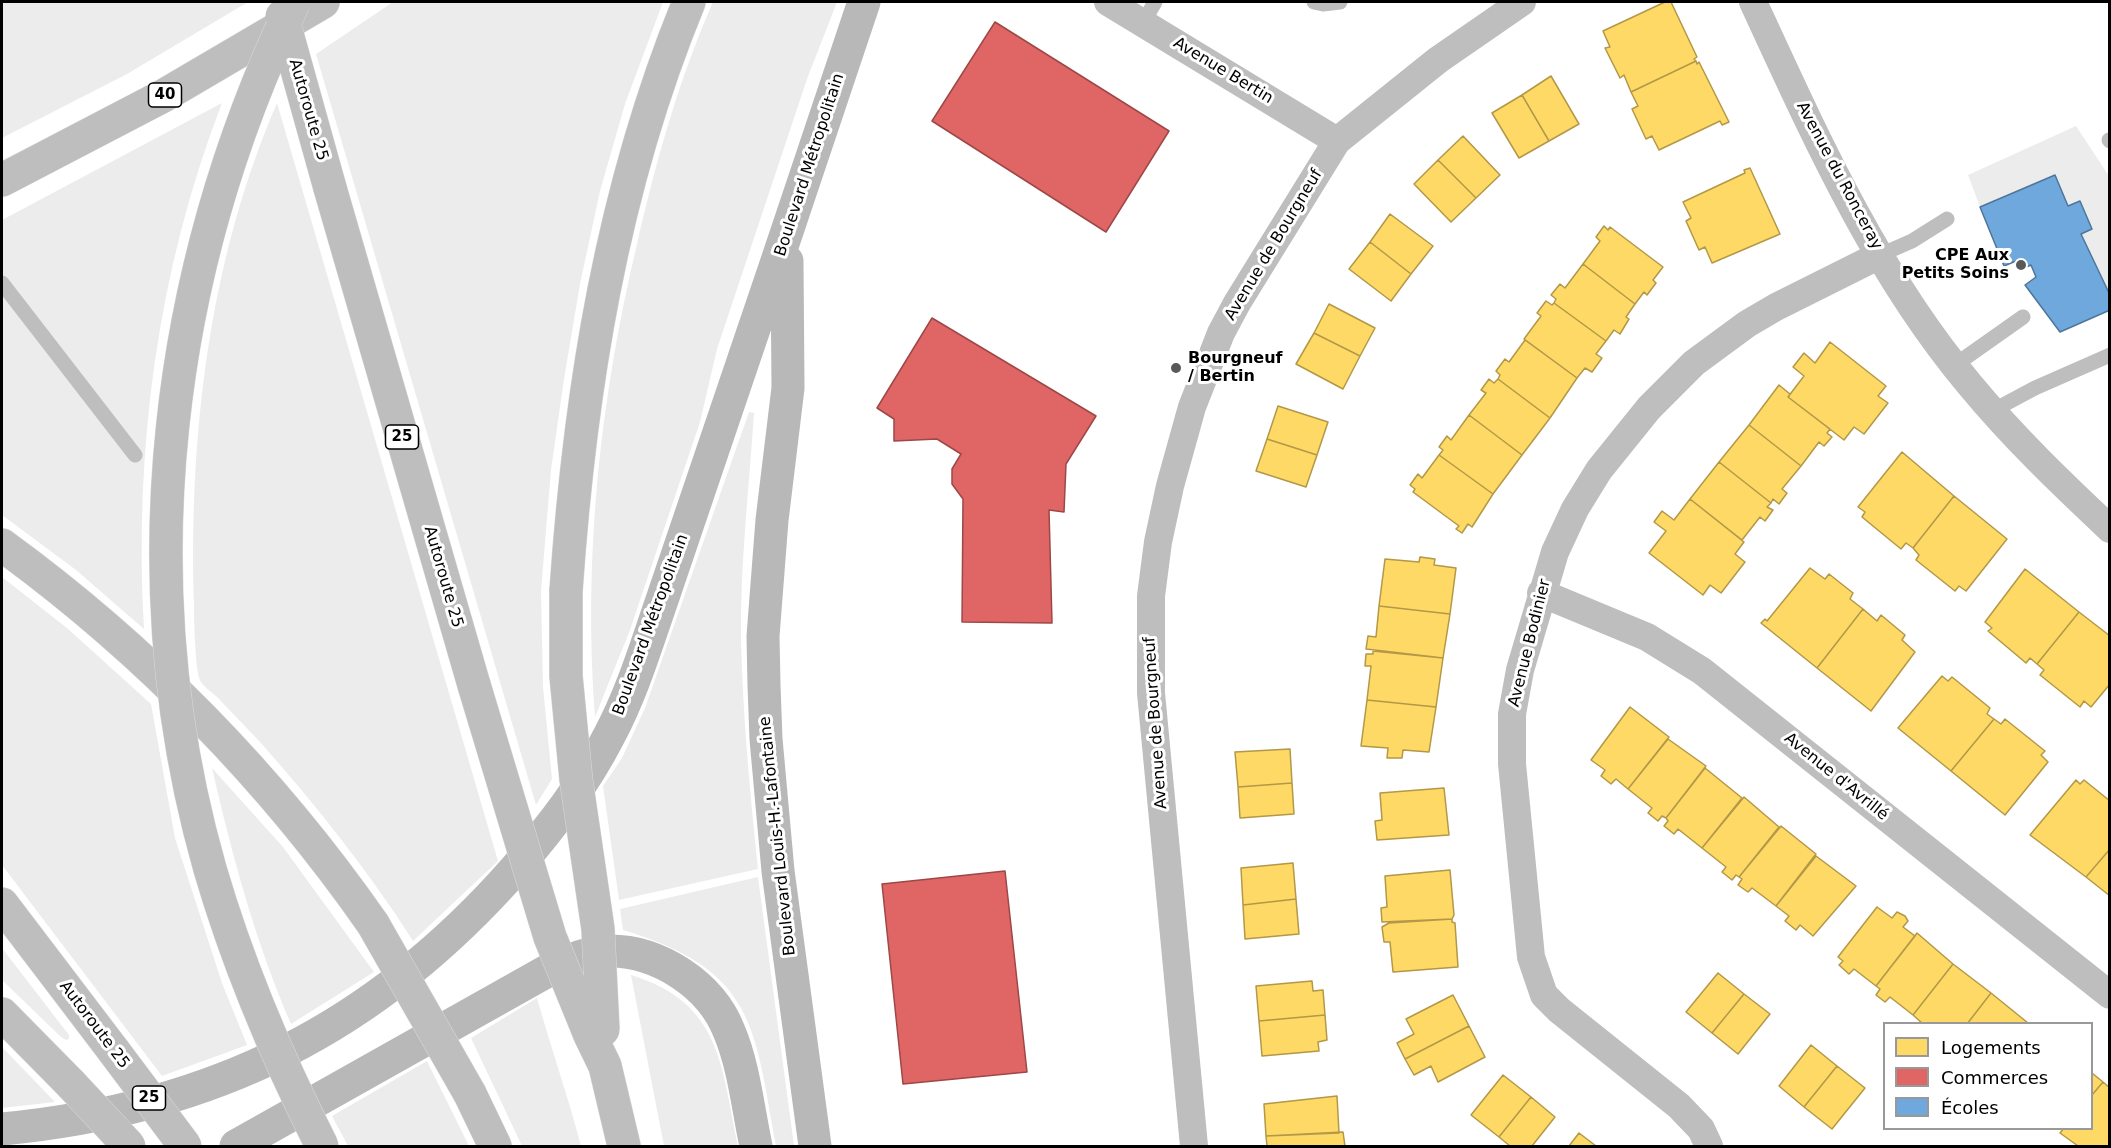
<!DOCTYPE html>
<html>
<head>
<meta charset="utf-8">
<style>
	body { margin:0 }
	#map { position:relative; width:2111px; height:1148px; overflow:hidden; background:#fff; font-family:"DejaVu Sans",sans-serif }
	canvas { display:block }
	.frame { position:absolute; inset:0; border:3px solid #000; pointer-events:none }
	.legend { position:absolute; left:1883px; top:1022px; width:210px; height:108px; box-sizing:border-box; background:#fff; border:2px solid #999; margin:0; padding:8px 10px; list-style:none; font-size:18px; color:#000 }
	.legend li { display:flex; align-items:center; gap:12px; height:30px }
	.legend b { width:30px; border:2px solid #999 }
</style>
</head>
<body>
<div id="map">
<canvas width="2111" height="1148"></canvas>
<div class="frame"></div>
<ul class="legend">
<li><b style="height:16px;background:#ffd966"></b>Logements</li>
<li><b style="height:16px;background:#e06666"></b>Commerces</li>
<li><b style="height:16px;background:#6fa8dc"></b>Écoles</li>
</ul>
</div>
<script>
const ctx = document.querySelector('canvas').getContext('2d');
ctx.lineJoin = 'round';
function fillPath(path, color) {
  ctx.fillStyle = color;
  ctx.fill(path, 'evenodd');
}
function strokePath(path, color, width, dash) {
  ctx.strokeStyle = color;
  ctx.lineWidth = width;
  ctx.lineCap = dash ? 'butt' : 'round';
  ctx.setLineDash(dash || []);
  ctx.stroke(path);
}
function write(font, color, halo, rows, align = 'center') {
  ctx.font = font + ' "DejaVu Sans",sans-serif';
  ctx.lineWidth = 6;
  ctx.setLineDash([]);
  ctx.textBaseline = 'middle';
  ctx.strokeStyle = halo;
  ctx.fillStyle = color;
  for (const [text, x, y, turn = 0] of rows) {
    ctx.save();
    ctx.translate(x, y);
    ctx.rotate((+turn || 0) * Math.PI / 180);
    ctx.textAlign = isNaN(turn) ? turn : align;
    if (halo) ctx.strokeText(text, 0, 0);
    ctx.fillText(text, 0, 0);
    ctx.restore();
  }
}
fillPath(new Path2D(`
	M2 2H248L127 74 2 138Z
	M393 2H663L625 104 600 191 580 284 564 379 551 470 541 591 543 687 552 779 536 805 316 54Z
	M713 2H837L807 79 717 349 700 422 630 630 595 717C583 557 600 399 637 244 656 161 679 79 713 2Z
	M222 103C157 271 134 450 144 629L76 570 2 515V220Z
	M277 103 498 861 413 941C368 870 315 804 260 742 246 727 232 713 218 698 213 693 205 688 201 682 195 674 194 618 194 604 189 434 209 260 277 103Z
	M2076 126 2109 176V295L2081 234 2092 229 2080 201 2068 206 2055 176 1980 207 1968 175Z
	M749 412 754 413C749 489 740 565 741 641 743 718 750 793 758 869L619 900 603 786 622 758 645 708Z
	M2 577 67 628 151 704 175 838 222 983 247 1045 162 1076 2 865Z
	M212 768 283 847 374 972 291 1024C255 941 232 855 212 768Z
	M758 877 794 1146H776C754 1025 755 970 623 930L620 909Z
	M2 948 69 1035V1039L66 1040 61 1037 2 980Z
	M631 975C722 1003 721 1066 738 1146H664Z
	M537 998C551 1048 568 1096 581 1146H522L471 1038Z
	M2 1047 55 1102 2 1108Z
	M427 1061 469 1146H348L332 1116Z`), '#ececec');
const homes = new Path2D(`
	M1665 2H1671L1697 57 1694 59 1696 61 1631 92 1624 75 1620 78 1605 48 1610 47 1603 31Z
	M1696 61 1697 64 1699 62 1729 122 1722 125 1720 121 1659 150 1652 136 1646 139 1632 109 1638 106 1631 92Z
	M1551 76 1579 124 1549 141 1522 95Z
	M1522 95 1549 141 1519 158 1492 113Z
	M1463 136 1500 175 1476 198 1438 160Z
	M1438 160 1476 198 1451 222 1414 184Z
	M1750 168 1780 234 1712 263 1705 247 1699 250 1686 221 1691 218 1683 202 1745 173 1744 170Z
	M1390 214 1433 246 1411 274 1370 242Z
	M1604 226 1608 230 1610 227 1663 267 1653 280 1656 283 1647 295 1644 292 1635 304 1583 264 1600 241 1596 237Z
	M1370 242 1411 274 1391 301 1349 269Z
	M1583 264 1635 304 1626 317 1629 319 1620 334 1614 330 1606 341 1554 303 1556 299 1551 295 1560 284 1565 288Z
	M1546 301 1552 305 1554 303 1606 341 1596 354 1602 358 1592 372 1585 368 1577 378 1524 339 1541 316 1537 313Z
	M1329 304 1375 328 1360 356 1314 333Z
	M1314 333 1360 356 1343 389 1296 364Z
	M1525 340 1577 378 1550 418 1498 379 1500 375 1496 371 1505 359 1509 362Z
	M1830 342 1886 386 1878 396 1888 403 1864 434 1854 427 1844 440 1788 397 1804 376 1793 367 1804 353 1815 363Z
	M1489 379 1494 383 1498 379 1550 418 1522 455 1469 415 1486 393 1481 390Z
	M1779 385 1790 394 1788 397 1830 429 1827 433 1832 437 1824 446 1819 442 1801 466 1749 425Z
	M1278 406 1328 422 1317 455 1267 439Z
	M1469 415 1522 455 1493 494 1439 455 1443 450 1439 447 1447 436 1451 440Z
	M1749 425 1801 466 1782 489 1787 493 1779 504 1773 499 1771 503 1719 462Z
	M1267 439 1317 455 1306 487 1256 471Z
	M1902 452 1954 496 1913 548 1906 543 1901 549 1862 517 1865 512 1858 507Z
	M1439 455 1493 494 1472 527 1468 524 1462 533 1456 529 1459 526 1413 492 1415 489 1410 485 1418 474 1422 478Z
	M1719 462 1771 503 1767 507 1773 510 1765 521 1760 517 1742 540 1690 499Z
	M1954 496 2007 539 1966 591 1959 586 1955 591 1916 560 1919 555 1913 548Z
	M1690 499 1744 542 1735 554 1745 562 1721 593 1710 585 1703 595 1649 553 1666 531 1654 522 1662 511 1674 520Z
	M1420 557 1435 559 1434 565 1456 568 1450 614 1379 606 1385 559 1419 562Z
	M1810 568 1825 579 1829 574 1853 593 1850 599 1863 609 1817 668 1761 623 1765 619 1767 621Z
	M2025 569 2079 612 2037 664 2030 658 2026 663 1988 631 1992 628 1985 622Z
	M1379 606 1450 614 1443 658 1366 649 1368 636 1376 637Z
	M1863 609 1877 621 1881 615 1905 635 1902 640 1915 652 1871 711 1817 668Z
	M2079 612 2110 636V684L2091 707 2084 701 2080 707 2040 675 2044 670 2037 664Z
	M1373 651 1443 658 1436 707 1367 700 1371 666H1365L1366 654H1373Z
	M1942 676 1948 681 1952 677 1990 708 1987 714 1994 719 1951 771 1898 728Z
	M1367 700 1436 707 1429 752 1403 750 1402 758H1387L1388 748 1361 746Z
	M1630 707 1669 737 1628 789 1616 779 1611 784 1601 776 1605 770 1591 760Z
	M1994 719 2001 724 2005 719 2045 751 2041 755 2048 762 2005 815 1951 771Z
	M1668 739 1706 766 1666 818 1662 816 1658 821 1648 813 1652 808 1628 789Z
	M1290 749 1292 783 1238 787 1235 752Z
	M1705 768 1742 798 1702 848 1678 829 1674 834 1664 826 1668 821 1666 818Z
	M2076 780 2080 784 2084 780 2110 801V849L2086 877 2030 835Z
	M1292 783 1294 814 1240 818 1238 787Z
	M1444 788 1449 835 1377 840 1375 821 1382 820 1380 793Z
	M1744 797 1779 827 1739 877 1736 875 1732 880 1722 872 1726 867 1702 848Z
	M1781 826 1816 854 1776 906 1752 888 1748 892 1738 885 1742 879 1739 877Z
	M2110 849V896L2086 877Z
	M1816 856 1856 886 1813 936 1800 925 1796 930 1785 921 1789 916 1776 906Z
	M1293 863 1296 899 1243 905 1241 868Z
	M1450 870 1454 915 1452 919 1382 922 1381 908 1387 907 1385 876Z
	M1296 899 1299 934 1245 939 1243 905Z
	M1877 907 1892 918 1897 912 1905 916 1908 921 1903 927 1915 936 1876 986 1854 969 1849 974 1839 965 1843 961 1838 957Z
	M1452 919V922L1455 923 1458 967 1393 972 1390 942H1384L1382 927 1389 923Z
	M1917 933 1953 964 1913 1015 1890 997 1885 1002 1876 995 1880 989 1876 986Z
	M1953 964 1991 993 1967 1024H1923L1913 1015Z
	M1718 973 1744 994 1712 1033 1686 1012Z
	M1312 981 1313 991 1323 990 1325 1015 1259 1021 1256 986Z
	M1991 993 2028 1023 2027 1024H1967Z
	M1744 994 1770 1014 1738 1054 1712 1033Z
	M1453 995 1469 1026 1405 1059 1397 1043 1414 1034 1406 1019Z
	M1325 1015 1327 1040 1318 1042 1319 1051 1262 1056 1259 1021Z
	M1469 1026 1485 1057 1438 1082 1431 1066 1414 1075 1405 1059Z
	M1811 1045 1837 1066 1804 1107 1779 1086Z
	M1837 1066 1865 1088 1832 1129 1804 1107Z
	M2092 1073 2103 1082 2092 1095Z
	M1503 1075 1531 1097 1499 1137 1471 1115Z
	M2103 1082 2110 1088V1146H2078L2060 1133 2064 1128H2092V1095Z
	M1337 1096 1339 1133 1266 1136 1264 1104Z
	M1531 1097 1555 1117 1532 1146H1510L1499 1137Z
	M1343 1132 1345 1146H1267L1266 1136Z
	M1579 1133 1596 1146H1569Z`);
fillPath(homes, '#ffd966');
strokePath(homes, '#b29847', 1.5);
const shops = new Path2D(`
	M995 22 1169 131 1106 232 932 121Z
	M932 318 1096 416 1066 464 1064 512 1049 510 1052 623 962 622 963 499 952 484V469L961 454 937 439 894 441V419L877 408Z
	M1005 871 1027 1072 903 1084 882 884Z`);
fillPath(shops, '#e06666');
strokePath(shops, '#9d4747', 1.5);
const schools = new Path2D(`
	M2055 175 2068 206 2080 201 2092 229 2081 234 2110 295V310L2060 332 2025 285 2036 277 2031 265 2019 270 2016 261 2004 266 1980 207Z`);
fillPath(schools, '#6fa8dc');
strokePath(schools, '#4e769a', 1.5);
const motorway = new Path2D(`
	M2 180 163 96 323 2
	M330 188 474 685
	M2 545C145 649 272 779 373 924
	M566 591C580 389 612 189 689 2
	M2 904 113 1050
	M2 1014 71 1084
	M590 1035 605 1066 624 1146
	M470 1094 495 1146`);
strokePath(motorway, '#dbdbdb', 34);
strokePath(new Path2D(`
	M1314 2 1323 4 1340 2
	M1143 23 1155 2
	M2109 140 2110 141
	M1880 255 1912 241 1947 219
	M2 283 135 455
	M1955 365 2023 317
	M1992 411 2035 388 2110 355`), '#bebebe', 15);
strokePath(new Path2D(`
	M1108 2 1337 141
	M1753 2C1814 134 1875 272 1970 385 2013 437 2061 483 2110 529
	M1541 593 1647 637 1702 671 2110 995
	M1194 1146 1151 693V596L1158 542 1170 486 1192 407 1221 333 1237 303 1337 141 1438 60 1522 2
	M1709 1146 1701 1129 1679 1106 1559 1010 1544 995 1531 957 1512 764V714L1520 670 1555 552 1575 509 1599 470 1649 408 1694 363 1747 324 1776 307 1880 255`), '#bebebe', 28);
strokePath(new Path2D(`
	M787 261 788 388 772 520 763 636 764 685 766 739 778 871 815 1146
	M2 1129C213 1109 376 1028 516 868 551 827 584 785 609 736 632 693 646 646 662 600 681 544 700 488 719 432 768 289 816 145 864 2
	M236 1146 549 970C568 961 588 951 610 951 659 951 711 985 729 1031 744 1066 748 1109 756 1146`), '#b8b8b8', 33);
strokePath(motorway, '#bebebe', 33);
const motorwayBridge = new Path2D(`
	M294 2C165 271 127 579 210 869 238 965 277 1057 322 1146
	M282 16 330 188
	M566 591V676L576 779 598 929 603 1030
	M474 685 550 937 590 1035
	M373 924 470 1094
	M113 1050 185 1146
	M71 1084 129 1146`);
strokePath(motorwayBridge, '#dbdbdb', 34, []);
strokePath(motorwayBridge, '#bebebe', 33);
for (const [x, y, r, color] of [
	[2021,265,6,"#595959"],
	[1176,368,6,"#595959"]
]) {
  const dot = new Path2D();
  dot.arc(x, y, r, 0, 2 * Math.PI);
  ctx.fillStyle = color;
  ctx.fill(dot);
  strokePath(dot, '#fff', 2);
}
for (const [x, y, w] of [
	[165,95,33],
	[402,437,33],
	[149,1098,33]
]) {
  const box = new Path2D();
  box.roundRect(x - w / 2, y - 12, w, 24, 4.5);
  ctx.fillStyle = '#fff';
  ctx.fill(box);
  strokePath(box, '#000', 1.5);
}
write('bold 15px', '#000', null, [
	["40",165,95],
	["25",402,437],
	["25",149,1098]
]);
write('16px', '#000', '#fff', [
	["Avenue Bertin",1223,71,31],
	["Autoroute 25",308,110,74],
	["Boulevard Métropolitain",810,165,-72],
	["Avenue du Ronceray",1839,176,62],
	["Avenue de Bourgneuf",1274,245,-59],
	["Autoroute 25",443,577,74],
	["Boulevard Métropolitain",651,625,-70],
	["Avenue Bodinier",1530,643,-76],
	["Avenue de Bourgneuf",1156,723,-94],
	["Avenue d'Avrillé",1836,777,39],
	["Boulevard Louis-H.-Lafontaine",778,836,-96],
	["Autoroute 25",94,1025,53]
]);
write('bold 16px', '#000', '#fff', [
	["CPE Aux",2009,256],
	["Petits Soins",2009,274],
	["Bourgneuf",1188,359,"left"],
	["/ Bertin",1188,377,"left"]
], 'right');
</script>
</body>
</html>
